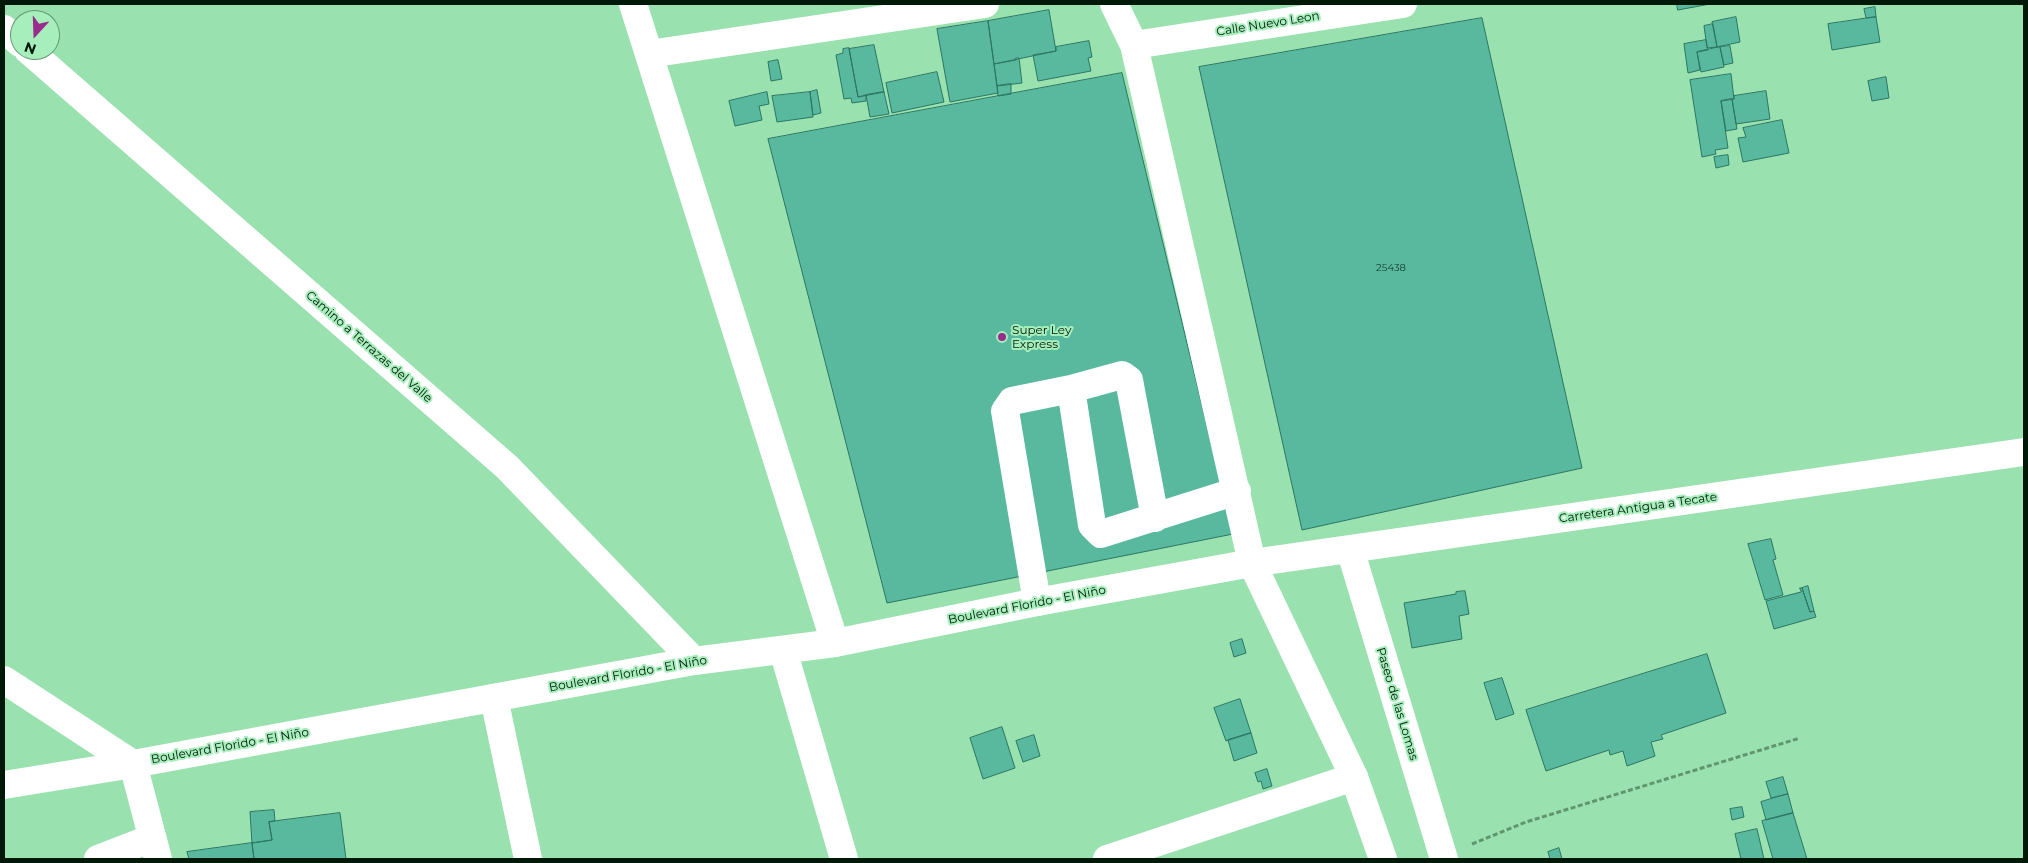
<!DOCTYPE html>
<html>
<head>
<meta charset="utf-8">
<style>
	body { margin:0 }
	#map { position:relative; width:2028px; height:863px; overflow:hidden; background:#99e1ae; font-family:Montserrat,sans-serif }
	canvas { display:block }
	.frame { position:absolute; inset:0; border:5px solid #001807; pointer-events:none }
	.north { position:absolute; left:10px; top:10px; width:50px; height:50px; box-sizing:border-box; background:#a6eebb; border:1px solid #649873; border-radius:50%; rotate:200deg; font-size:14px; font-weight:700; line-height:20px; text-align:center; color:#001807 }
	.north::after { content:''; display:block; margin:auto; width:18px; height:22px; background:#992c8c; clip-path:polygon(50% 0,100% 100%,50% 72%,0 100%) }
</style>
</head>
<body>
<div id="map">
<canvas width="2028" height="863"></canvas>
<div class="frame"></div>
<div class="north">N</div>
</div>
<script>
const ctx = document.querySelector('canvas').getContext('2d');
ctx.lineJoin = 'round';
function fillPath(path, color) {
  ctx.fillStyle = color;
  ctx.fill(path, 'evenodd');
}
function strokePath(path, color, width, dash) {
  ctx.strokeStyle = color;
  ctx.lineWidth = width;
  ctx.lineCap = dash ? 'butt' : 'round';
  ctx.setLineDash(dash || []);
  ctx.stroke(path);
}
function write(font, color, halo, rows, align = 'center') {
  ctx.font = font + ' Montserrat,sans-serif';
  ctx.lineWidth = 4;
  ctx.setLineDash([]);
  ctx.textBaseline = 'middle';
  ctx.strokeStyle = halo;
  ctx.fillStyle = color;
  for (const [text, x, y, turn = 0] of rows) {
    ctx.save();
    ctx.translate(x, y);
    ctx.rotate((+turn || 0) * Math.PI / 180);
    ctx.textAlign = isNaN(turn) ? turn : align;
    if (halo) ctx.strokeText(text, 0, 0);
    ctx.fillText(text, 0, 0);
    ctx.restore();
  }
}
const building = new Path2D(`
	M1677 4H1710L1678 10Z
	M1875 7 1876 17 1866 18 1864 9Z
	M1049 10 1056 51 994 64 988 21Z
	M1736 17 1740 42 1717 47 1712 22Z
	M1876 17 1880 42 1832 50 1828 24Z
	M1482 18 1582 468 1302 530 1199 67Z
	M988 21 998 93 950 102 937 29Z
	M1713 24 1717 47 1707 48 1704 26Z
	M1706 40 1708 50 1697 52 1700 70 1688 73 1684 44Z
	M1089 41 1092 57 1088 58 1091 71 1038 81 1033 55 1056 51V47Z
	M874 45 884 92 858 97 849 49Z
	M1730 46 1733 63 1724 65 1720 47Z
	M1720 47 1724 67 1701 72 1697 52Z
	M849 48 858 97 866 95V101L852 103 851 98 844 99 836 55 843 53V49Z
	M1016 58H1019L1022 83 997 86 994 64 1016 60Z
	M778 60 782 79 771 81 768 62Z
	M937 72 944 102 892 113 886 83Z
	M1122 73 1233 534 887 603 768 139Z
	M1731 74 1734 99 1721 101 1728 148 1715 150 1716 154 1702 157 1690 80Z
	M1886 77 1889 98 1872 101 1868 81Z
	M1011 84V94L998 96 997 86Z
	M817 90 821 113 813 115 810 92Z
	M1766 91 1770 119 1736 124 1732 99H1734V96Z
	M767 92 769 104 759 106 762 120 735 126 729 101Z
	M810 92 813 117 777 122 772 96Z
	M884 92 889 114 870 117 866 95Z
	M1732 99 1737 129 1726 131 1721 101Z
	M1782 120 1789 153 1743 162 1738 138 1746 137 1743 128Z
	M1728 155 1729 165 1716 168 1714 157Z
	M1771 539 1776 559 1773 560 1783 595 1765 600 1748 544Z
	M1808 586 1814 611 1810 612 1802 588Z
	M1800 588H1802L1810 612 1814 611 1816 617 1774 629 1766 601 1801 592Z
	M1465 591 1469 614 1459 616 1462 639 1412 648 1404 603 1456 594V592Z
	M1242 639 1246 653 1234 657 1230 643Z
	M1707 654 1726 713 1661 735 1663 739 1651 742 1655 756 1627 766 1623 751 1610 755 1609 750 1546 771 1526 710Z
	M1502 678 1514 714 1496 720 1484 683Z
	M1240 699 1251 733 1226 741 1214 708Z
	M1002 727 1015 768 983 779 970 738Z
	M1251 733 1257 753 1234 761 1228 740Z
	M1034 735 1040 756 1023 762 1016 741Z
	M1267 769 1272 786 1263 789 1261 781 1258 782 1255 773Z
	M1783 777 1788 794 1771 798 1766 782Z
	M1788 794 1793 813 1766 820 1761 802Z
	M1742 807 1744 817 1732 820 1730 809Z
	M274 810 275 821 269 822 272 840 252 843 250 812Z
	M340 813 346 859H254L252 843 272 840 269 822Z
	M1793 813 1807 859H1773L1762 821Z
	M1757 829 1764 859H1741L1735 834Z
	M252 843 254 859H189L187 852Z
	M1559 848 1562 859H1550L1548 852Z`);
fillPath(building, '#58b99f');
strokePath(building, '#2b7663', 1);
strokePath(new Path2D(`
	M1472 844 1526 822 1800 738`), '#60966f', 3, [5, 2.5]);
strokePath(new Path2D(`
	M633 4 835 643
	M1114 4 1134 45 1252 563
	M4 29 20 43
	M1134 45 1403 4
	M28 50 507 467 694 661
	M649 54 985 4
	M1071 389 1122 375 1129 380 1155 518
	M1037 602 1005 411 1012 401 1071 389 1092 525 1101 534 1237 491
	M783 650 844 859
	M4 680 133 764 158 859
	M494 698 528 859
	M98 859 152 838
	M1107 859 1354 777`), '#fff', 28);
strokePath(new Path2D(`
	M1350 549 1444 859
	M1252 563 1354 777 1383 859
	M4 785 133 764 694 661 835 643 1037 602 1252 563 2024 452`), '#fff', 28);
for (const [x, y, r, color] of [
	[1002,337,5,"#992c8c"]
]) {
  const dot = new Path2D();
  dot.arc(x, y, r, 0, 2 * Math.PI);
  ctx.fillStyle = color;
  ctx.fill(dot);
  strokePath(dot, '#a6eebb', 2);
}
write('10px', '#16402d', null, [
	["25438",1391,268]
]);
write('12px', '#001807', '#a6eebb', [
	["Calle Nuevo Leon",1268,24,-9],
	["Camino a Terrazas del Valle",369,347,41],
	["Carretera Antigua a Tecate",1638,508,-8],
	["Boulevard Florido - El Niño",1027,605,-11],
	["Boulevard Florido - El Niño",628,674,-10],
	["Paseo de las Lomas",1397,704,73],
	["Boulevard Florido - El Niño",230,746,-10]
]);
write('12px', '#001807', '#a6eebb', [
	["Super Ley",1012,330],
	["Express",1012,344]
], 'left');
</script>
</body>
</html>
